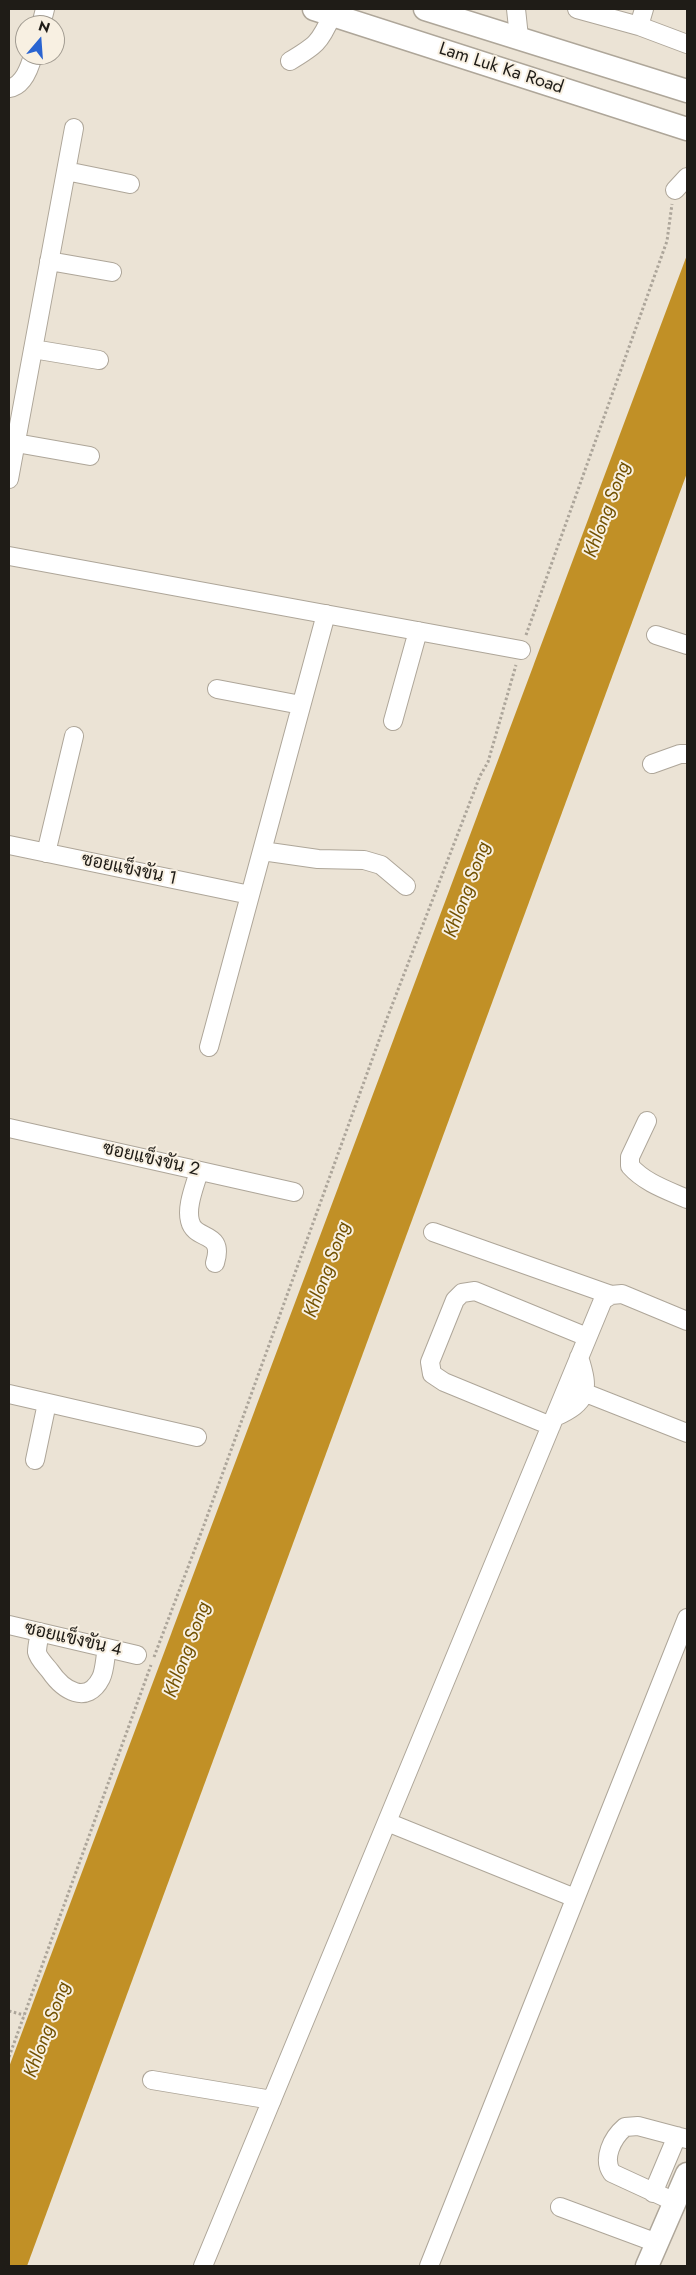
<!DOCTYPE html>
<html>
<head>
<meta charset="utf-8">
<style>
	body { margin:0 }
	#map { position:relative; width:696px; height:2275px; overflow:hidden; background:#ebe3d5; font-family:Jost,sans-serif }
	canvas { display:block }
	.frame { position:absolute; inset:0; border:10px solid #1f1c17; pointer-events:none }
	.north { position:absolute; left:15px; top:15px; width:50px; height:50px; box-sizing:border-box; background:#f8f0e2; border:1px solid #a19b91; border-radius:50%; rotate:18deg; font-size:14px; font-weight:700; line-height:20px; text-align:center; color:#1f1c17 }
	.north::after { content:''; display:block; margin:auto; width:18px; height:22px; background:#2a64d1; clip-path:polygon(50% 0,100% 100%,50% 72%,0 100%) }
</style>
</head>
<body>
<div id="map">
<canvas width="696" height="2275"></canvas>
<div class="frame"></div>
<div class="north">N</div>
</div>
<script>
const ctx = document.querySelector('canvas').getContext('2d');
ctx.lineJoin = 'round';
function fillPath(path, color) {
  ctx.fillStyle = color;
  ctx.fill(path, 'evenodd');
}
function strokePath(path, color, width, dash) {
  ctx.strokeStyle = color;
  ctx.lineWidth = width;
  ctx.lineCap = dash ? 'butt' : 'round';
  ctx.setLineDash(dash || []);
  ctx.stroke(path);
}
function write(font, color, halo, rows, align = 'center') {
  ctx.font = font + ' Jost,Sarabun,sans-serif';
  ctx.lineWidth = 4;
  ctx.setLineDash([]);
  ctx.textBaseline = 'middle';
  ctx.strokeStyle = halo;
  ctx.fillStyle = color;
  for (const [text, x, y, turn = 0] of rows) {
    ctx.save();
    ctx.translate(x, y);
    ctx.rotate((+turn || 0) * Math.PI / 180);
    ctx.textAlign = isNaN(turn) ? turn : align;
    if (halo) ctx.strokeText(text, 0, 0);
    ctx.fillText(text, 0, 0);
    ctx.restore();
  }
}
fillPath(new Path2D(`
	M687 255V473L27 2266H9V2067Z`), '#c19026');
const minor = new Path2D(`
	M516 9 519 37
	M577 9 639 26 687 44
	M41 25 45 9
	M639 26 644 9
	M290 61C315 46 320 43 332 15
	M9 88C23 86 30 67 33 55
	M66 171 130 184
	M675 190 687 177
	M49 261 112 272
	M33 349 99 360
	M16 443 90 456
	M9 479 74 128
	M9 556 521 650
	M656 635 687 645
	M217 689 301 705
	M393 721 418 631
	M652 764 680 754H687
	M9 845 250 895
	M262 851 318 859 364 860 381 865 406 886
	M46 853 74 736
	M209 1047 326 614
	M647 1121 630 1157V1166C645 1183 667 1190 687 1199
	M9 1128 294 1192
	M199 1171C195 1186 186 1206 190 1221 195 1242 225 1230 215 1263
	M433 1232 611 1295
	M583 1392 687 1433
	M9 1394 197 1437
	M555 1417C588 1402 590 1391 579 1357
	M551 1426 444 1382 432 1374 430 1362 455 1300 462 1293 475 1291 587 1337
	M35 1460 47 1403
	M9 1625 137 1655
	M40 1632C39 1638 37 1646 37 1652 38 1658 46 1666 50 1671 63 1690 87 1706 101 1678 105 1670 105 1657 107 1648
	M387 1822 575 1898
	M152 2080 272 2100
	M653 2193 677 2136
	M675 2202 612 2173C602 2159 612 2138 625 2127L638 2126 687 2139
	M560 2207 657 2243
	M203 2266 603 1300 611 1295 622 1294 687 1321
	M429 2266 687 1618`);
const major = new Path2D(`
	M314 9 687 129
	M425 9 687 91
	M647 2266 687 2174`);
strokePath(minor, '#aea699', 20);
strokePath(major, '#aea699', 25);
strokePath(new Path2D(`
	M526 635 667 241 672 204
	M154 1657 204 1525 386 1021 480 776 488 762 516 665
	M9 2011 24 2015
	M9 2057 151 1665`), '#aca59a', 3, [2.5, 2.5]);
strokePath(minor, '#fff', 18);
strokePath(major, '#fff', 22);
write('18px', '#1f1c17', '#f8f0e2', [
	["Lam Luk Ka Road",501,69,18],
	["ซอยแข็งขัน 1",129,870,12],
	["ซอยแข็งขัน 2",151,1160,13],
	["ซอยแข็งขัน 4",73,1640,13]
]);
write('italic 19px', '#725100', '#f8f0e2', [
	["Khlong Song",608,510,-70],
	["Khlong Song",468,890,-70],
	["Khlong Song",328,1270,-70],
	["Khlong Song",188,1650,-70],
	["Khlong Song",48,2030,-70]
]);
</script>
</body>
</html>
